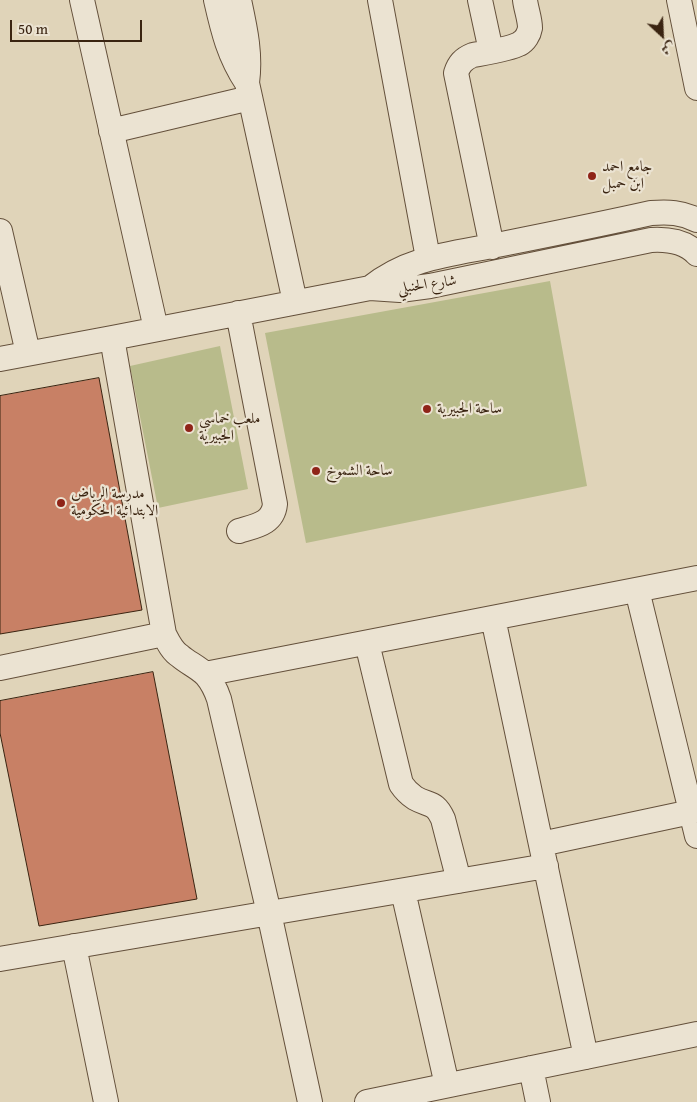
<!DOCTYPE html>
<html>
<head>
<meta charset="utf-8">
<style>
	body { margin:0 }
	#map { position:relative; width:697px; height:1102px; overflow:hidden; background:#e0d4b9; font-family:"Gentium Book Plus",Amiri,serif }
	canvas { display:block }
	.north { position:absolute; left:637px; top:10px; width:50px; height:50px; -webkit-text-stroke:4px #ebe3d2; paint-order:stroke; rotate:155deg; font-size:14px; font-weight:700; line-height:20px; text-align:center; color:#3a2411 }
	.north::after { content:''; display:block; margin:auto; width:18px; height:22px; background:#3a2411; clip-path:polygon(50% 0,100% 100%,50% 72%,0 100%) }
	.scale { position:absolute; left:10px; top:20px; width:132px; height:22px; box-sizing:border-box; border:2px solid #3a2411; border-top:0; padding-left:6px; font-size:15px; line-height:18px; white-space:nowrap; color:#3a2411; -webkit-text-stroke:4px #ebe3d2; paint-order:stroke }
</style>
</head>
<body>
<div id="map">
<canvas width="697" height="1102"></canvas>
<div class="north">ش</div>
<div class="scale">50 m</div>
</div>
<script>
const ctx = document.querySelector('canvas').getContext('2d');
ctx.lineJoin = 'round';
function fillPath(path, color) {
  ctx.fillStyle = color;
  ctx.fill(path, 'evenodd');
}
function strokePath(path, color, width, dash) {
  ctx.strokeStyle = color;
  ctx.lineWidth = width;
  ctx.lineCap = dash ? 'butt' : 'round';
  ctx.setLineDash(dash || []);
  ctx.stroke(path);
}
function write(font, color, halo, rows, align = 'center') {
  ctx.font = font + ' "Gentium Book Plus",Amiri,serif';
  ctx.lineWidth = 4.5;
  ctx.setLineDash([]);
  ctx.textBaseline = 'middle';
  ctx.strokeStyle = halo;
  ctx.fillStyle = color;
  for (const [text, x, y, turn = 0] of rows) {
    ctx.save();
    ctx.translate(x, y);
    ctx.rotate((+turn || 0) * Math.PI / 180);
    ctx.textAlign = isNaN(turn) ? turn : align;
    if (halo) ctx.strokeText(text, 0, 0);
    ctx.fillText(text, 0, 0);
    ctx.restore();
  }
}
fillPath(new Path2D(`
	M550 281 587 486 306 543 265 333Z
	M220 346 248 489 158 508 130 366Z`), '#b8bb8b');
const building = new Path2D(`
	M99 378 142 610 0 634V396Z
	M153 672 197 899 39 926 0 733V701Z`);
fillPath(building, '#c88065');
strokePath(building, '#3a2411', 1);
const minor = new Path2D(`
	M82 0 156 329
	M216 0C223 31 229 56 247 83
	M239 0C245 28 251 54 247 83L295 302
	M380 0 428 258
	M480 0 491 51
	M679 0 697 88
	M111 131 250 98
	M0 231 28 353
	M492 247 456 73C459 64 463 59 473 55 484 53 510 49 519 44 525 41 529 34 530 28 530 19 526 9 525 0
	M370 288C410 256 454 254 502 244 552 234 602 224 651 213 669 212 681 212 697 220
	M238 313 275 504C273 524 255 526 239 531
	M112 338 164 634C168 642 172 651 180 656 188 663 198 667 206 675 212 682 216 690 219 699L269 913 310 1102
	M0 359 112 338 370 288 400 290 430 286 651 240C668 239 685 241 697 254
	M637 590 697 836
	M493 618 586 1057
	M367 643 401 784C405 790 409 794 415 798 429 806 435 801 443 819L459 881
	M0 668 164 634
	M205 674 697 578
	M541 844 691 812
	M403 891 447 1085
	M74 946 106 1102
	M0 959 546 866
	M531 1068 538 1102
	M367 1102 697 1034`);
strokePath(minor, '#64503b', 26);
strokePath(minor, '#ebe3d2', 24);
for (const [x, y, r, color] of [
	[592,176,5,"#8f2418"],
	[427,409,5,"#8f2418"],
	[189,428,5,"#8f2418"],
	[316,471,5,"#8f2418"],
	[61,503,5,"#8f2418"]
]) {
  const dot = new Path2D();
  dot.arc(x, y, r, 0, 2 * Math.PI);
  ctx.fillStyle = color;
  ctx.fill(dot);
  strokePath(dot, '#ebe3d2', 2);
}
write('15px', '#3a2411', '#ebe3d2', [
	["جامع احمد",602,167],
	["ابن حمبل",602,184],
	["ساحة الجبيرية",437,409],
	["ملعب خماسي",199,419],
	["الجبيرية",199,436],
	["ساحة الشموخ",326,471],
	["مدرسة الرياض",71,494],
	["الابتدائية الحكومية",71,511]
], 'left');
write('15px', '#3a2411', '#ebe3d2', [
	["شارع الحنبلي",427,285,-8]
]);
</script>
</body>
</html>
